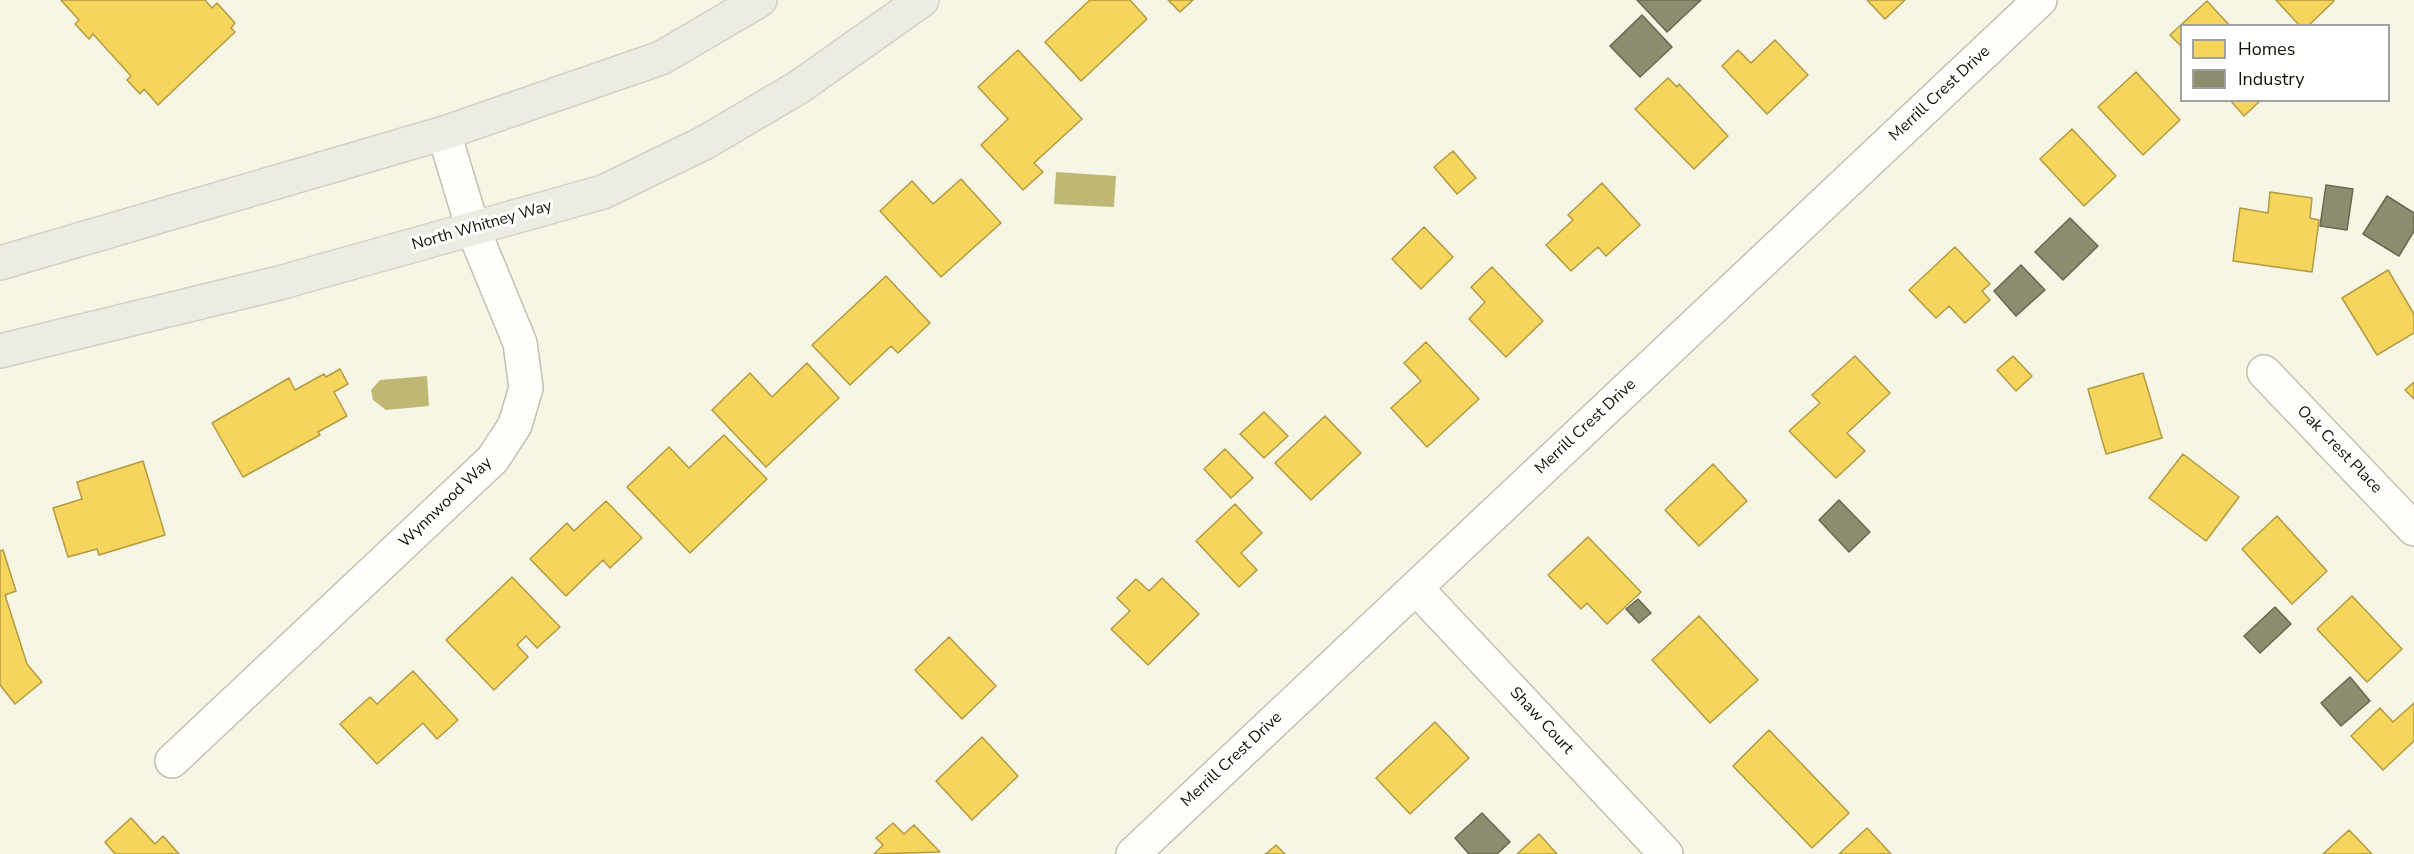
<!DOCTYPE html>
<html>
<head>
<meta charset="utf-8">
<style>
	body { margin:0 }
	#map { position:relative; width:2414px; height:854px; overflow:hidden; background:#f7f6e5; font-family:"Nunito Sans",sans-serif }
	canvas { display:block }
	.legend { position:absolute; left:2180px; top:24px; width:210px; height:78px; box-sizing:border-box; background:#fff; border:2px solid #a1a19b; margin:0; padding:8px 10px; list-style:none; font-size:18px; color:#141306 }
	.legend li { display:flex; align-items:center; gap:12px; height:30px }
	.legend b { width:30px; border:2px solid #a1a19b }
</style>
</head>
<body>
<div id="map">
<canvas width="2414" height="854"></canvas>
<ul class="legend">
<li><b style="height:16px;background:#f6d55c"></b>Homes</li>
<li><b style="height:16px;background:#8c8c6e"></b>Industry</li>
</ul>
</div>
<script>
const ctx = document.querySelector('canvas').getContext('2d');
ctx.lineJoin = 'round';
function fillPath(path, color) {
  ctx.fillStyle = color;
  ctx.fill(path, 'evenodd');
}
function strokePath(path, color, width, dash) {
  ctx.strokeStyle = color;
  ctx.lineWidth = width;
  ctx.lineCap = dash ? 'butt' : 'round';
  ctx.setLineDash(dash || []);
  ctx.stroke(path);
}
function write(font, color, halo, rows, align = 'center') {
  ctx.font = font + ' "Nunito Sans",sans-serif';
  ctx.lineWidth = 6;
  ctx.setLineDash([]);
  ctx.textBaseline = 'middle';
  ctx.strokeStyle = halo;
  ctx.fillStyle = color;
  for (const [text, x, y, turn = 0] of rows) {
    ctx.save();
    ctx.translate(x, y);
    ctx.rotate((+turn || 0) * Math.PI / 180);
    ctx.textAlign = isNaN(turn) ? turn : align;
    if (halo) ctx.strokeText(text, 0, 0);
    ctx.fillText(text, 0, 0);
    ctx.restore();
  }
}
fillPath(new Path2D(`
	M1056 172 1116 176 1114 207 1054 204Z
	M427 376 429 406 386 410 373 400 371 390 380 380Z`), '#bfb874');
const homes = new Path2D(`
	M61 0H205L212 8 217 3 235 23 231 28 235 32 158 105 144 89 140 94 127 80 131 76 93 34 89 39 75 24 79 20Z
	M1090 0H1130L1147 19 1081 81 1045 42Z
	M1168 0H1193L1180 12Z
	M1867 0H1905L1885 19Z
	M2276 0H2333L2334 1 2308 26H2300Z
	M2207 1 2230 26H2182V47L2170 35Z
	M1775 40 1808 75 1767 114 1722 66 1738 50 1751 63Z
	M1018 50 1082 119 1034 163 1043 172 1023 190 981 145 1008 119 978 87Z
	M2136 72 2180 120 2143 155 2098 107Z
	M1668 78 1677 87 1679 84 1728 136 1694 169 1635 109Z
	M2230 100H2261L2244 116Z
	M2072 129 2116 176 2084 206 2040 159Z
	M1453 151 1476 178 1457 194 1434 167Z
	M961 179 1001 223 941 277 880 211 912 181 933 204Z
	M1602 183 1640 225 1606 256 1598 247 1571 271 1546 245 1573 220 1568 215Z
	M2270 192 2312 198 2310 218 2319 220 2312 272 2233 261 2240 208 2268 213Z
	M1424 227 1453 257 1421 289 1392 259Z
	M1955 247 1990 284 1982 291 1990 300 1965 323 1949 306 1936 318 1909 290Z
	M1492 267 1543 321 1506 357 1469 319 1485 302 1471 287Z
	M2388 270 2414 314V333L2377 355 2342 298Z
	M886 276 930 323 898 353 891 346 850 385 812 345Z
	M1426 342 1479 399 1427 447 1391 408 1421 381 1404 363Z
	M1855 356 1890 393 1847 433 1865 451 1836 478 1789 431 1820 403 1812 395Z
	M2013 356 2032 376 2016 391 1997 370Z
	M807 363 839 398 766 467 712 410 750 373 772 397Z
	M340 369 348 384 334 392 347 416 318 432 320 435 243 477 212 423 289 378 295 390 324 374 326 377Z
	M2143 373 2162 438 2106 454 2088 389Z
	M2414 382V399L2405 390Z
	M1264 412 1288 436 1264 458 1240 434Z
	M1325 416 1361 453 1311 500 1275 463Z
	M724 435 767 479 690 553 627 487 669 447 689 468Z
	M1225 449 1253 478 1231 498 1204 469Z
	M2183 454 2239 497 2206 541 2149 498Z
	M143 461 165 535 99 555 97 549 68 557 53 508 82 499 77 482Z
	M1713 464 1747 501 1699 546 1665 510Z
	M606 501 642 538 610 568 603 560 566 596 530 559 567 523 574 531Z
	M1235 504 1262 533 1241 553 1257 570 1239 587 1196 541Z
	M2277 516 2327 571 2292 604 2242 549Z
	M1588 537 1641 592 1607 624 1587 603 1581 609 1548 575Z
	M3 550 16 591 5 595 27 664 42 682 15 704 0 685V551Z
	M512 577 560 627 537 648 526 636 517 645 528 657 494 690 446 640Z
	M1162 578 1199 614 1148 665 1111 629 1130 611 1117 598 1136 579 1149 591Z
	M2352 596 2402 649 2367 682 2317 629Z
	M1699 616 1758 680 1710 723 1652 660Z
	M949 637 996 686 962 719 915 670Z
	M413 671 458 720 437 739 423 723 377 764 340 724 370 697 377 704Z
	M2414 703V741L2383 770 2351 736 2380 708 2393 722Z
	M1435 722 1469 758 1410 814 1376 778Z
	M1769 730 1849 813 1812 848 1733 766Z
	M982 737 1018 776 972 820 936 781Z
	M131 818 155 844 163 836 179 854H115L105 842Z
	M893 823 904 834 914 825 940 852 874 854 883 845 876 838Z
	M1867 828 1891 854H1839Z
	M2349 830 2372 854H2323Z
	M1539 834 1557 854H1517Z
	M1276 845 1285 854H1265L1267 853Z`);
fillPath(homes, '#f6d55c');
strokePath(homes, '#b29b42', 1.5);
const industry = new Path2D(`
	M1637 0H1701L1667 32Z
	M1642 15 1672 47 1640 77 1610 46Z
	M2326 185 2353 189 2347 230 2320 226Z
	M2387 196 2414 213V231L2399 256 2363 234Z
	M2070 218 2098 246 2063 280 2035 252Z
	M2021 265 2045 290 2016 316 1994 291Z
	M1839 500 1870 532 1849 552 1819 520Z
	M1638 599 1651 613 1639 623 1626 609Z
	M2275 607 2291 624 2260 653 2244 636Z
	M2350 677 2370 701 2341 726 2321 703Z
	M1482 813 1510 842 1497 854H1469L1455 838Z`);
fillPath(industry, '#8c8c6e');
strokePath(industry, '#68684f', 1.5);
const minor = new Path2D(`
	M2264 372 2414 529
	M1416 588 1666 854
	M172 761 493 459 515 425 526 388 520 343 473 229 444 133
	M1133 854 2040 0`);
const major = new Path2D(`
	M0 263 444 133 661 58 760 0
	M0 351 279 283 603 192 704 143 799 87 922 0`);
strokePath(minor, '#c1c0b1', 36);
strokePath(major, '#d1d1c8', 36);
strokePath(minor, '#fefefb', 33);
strokePath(major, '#ecece2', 33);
write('16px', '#141306', '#fff', [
	["Merrill Crest Drive",1940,94,-43],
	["North Whitney Way",482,226,-16],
	["Merrill Crest Drive",1586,427,-43],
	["Oak Crest Place",2339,450,46],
	["Wynnwood Way",446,503,-44],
	["Shaw Court",1541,721,47],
	["Merrill Crest Drive",1232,760,-43]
]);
</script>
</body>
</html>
